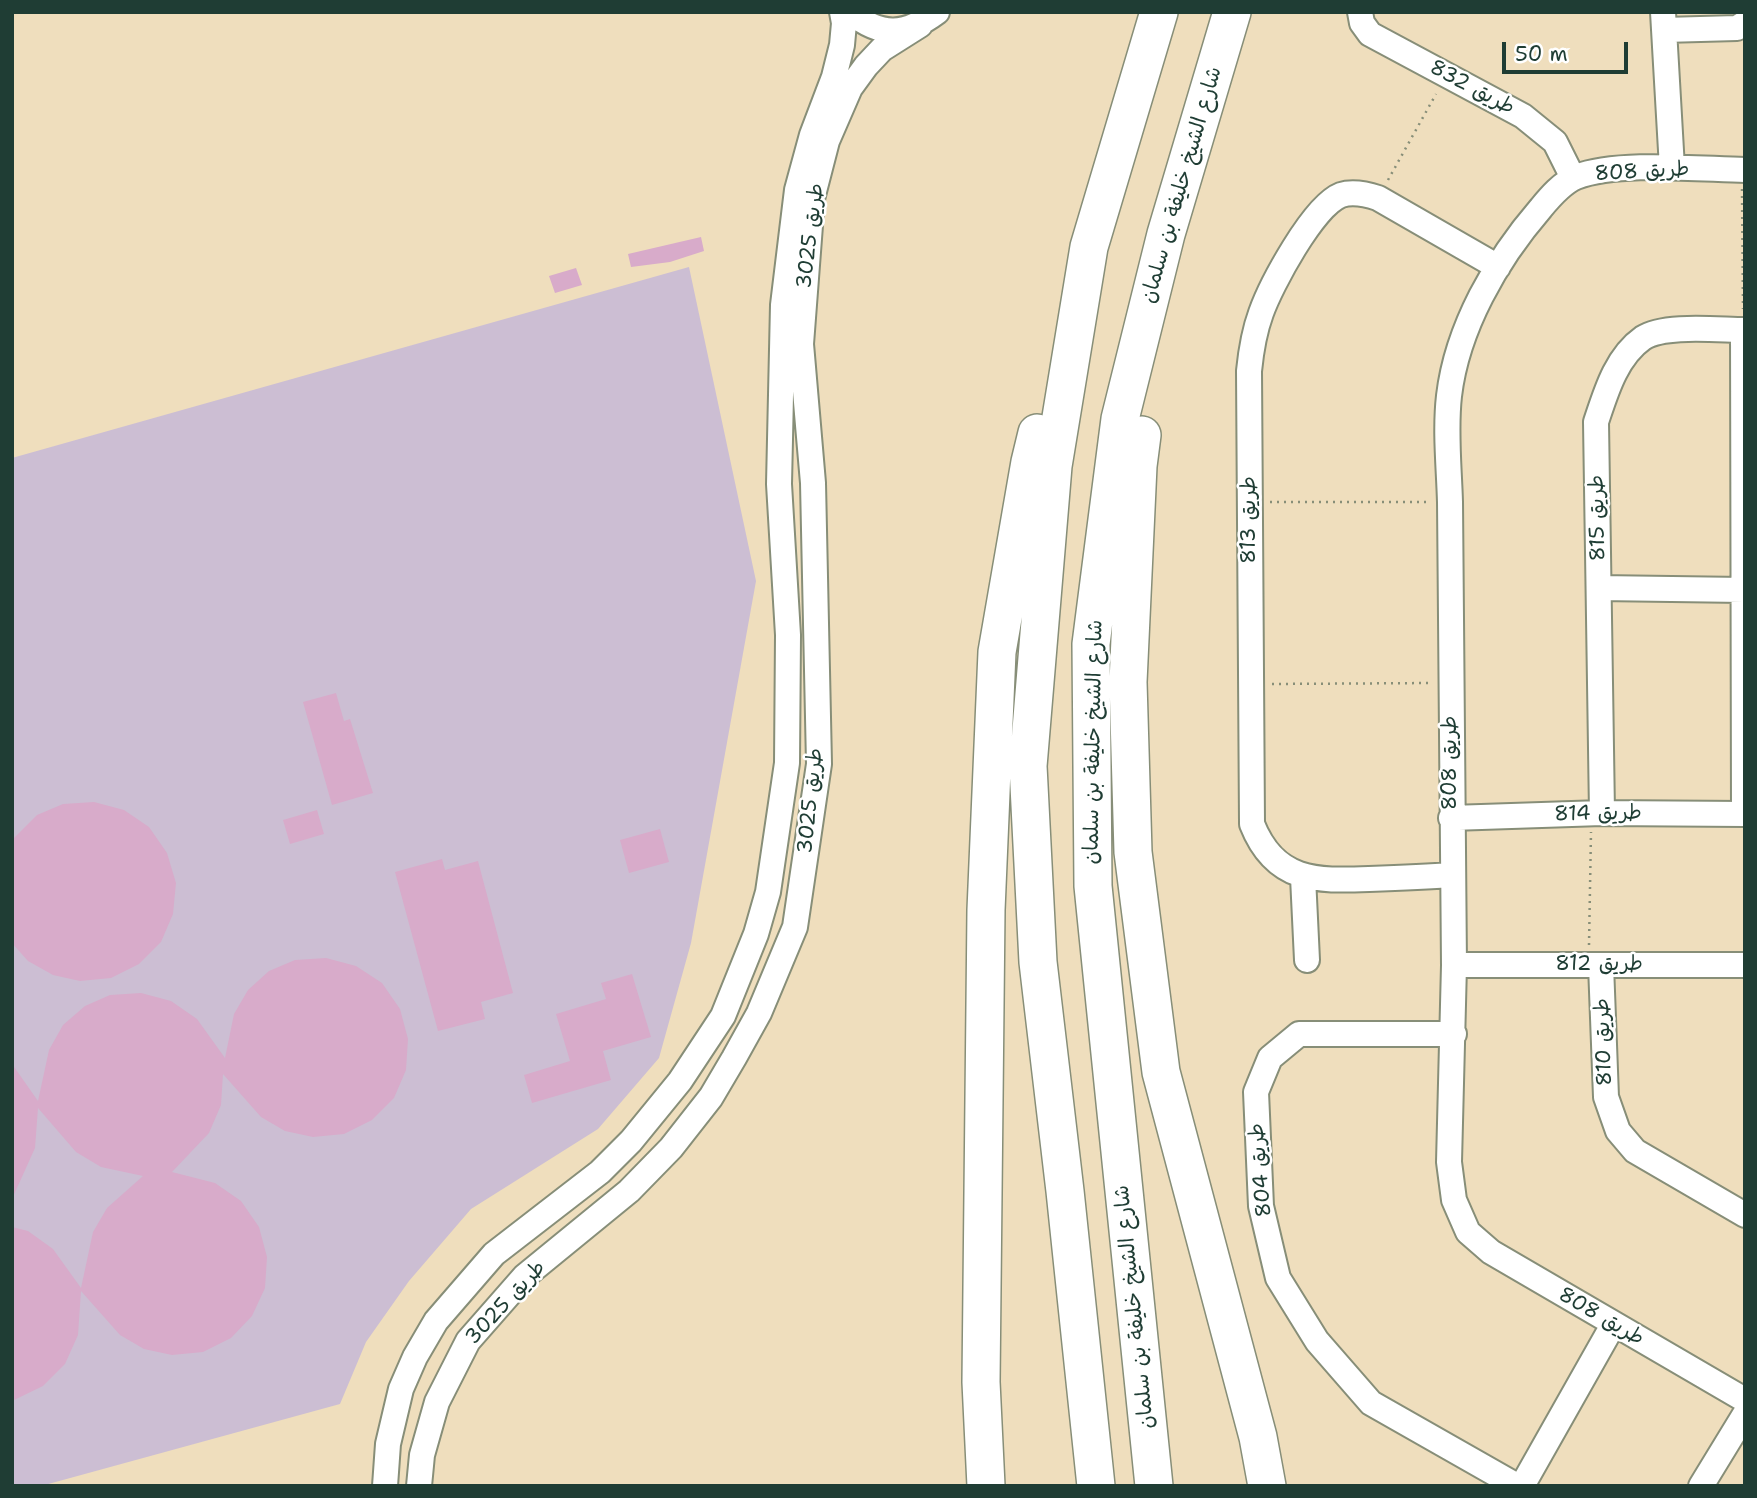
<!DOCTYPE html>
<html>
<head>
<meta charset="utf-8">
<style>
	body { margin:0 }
	#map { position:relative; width:1757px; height:1498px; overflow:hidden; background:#efdebd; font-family:"Shantell Sans",sans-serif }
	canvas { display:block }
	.frame { position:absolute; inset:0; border:14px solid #1f3d34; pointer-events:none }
	.scale { position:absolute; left:1502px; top:42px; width:126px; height:32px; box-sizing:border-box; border:4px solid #1f3d34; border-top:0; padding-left:9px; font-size:21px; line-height:24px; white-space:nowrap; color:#1f3d34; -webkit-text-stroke:5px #fff; paint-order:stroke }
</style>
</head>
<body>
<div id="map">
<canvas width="1757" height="1498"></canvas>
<div class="frame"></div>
<div class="scale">50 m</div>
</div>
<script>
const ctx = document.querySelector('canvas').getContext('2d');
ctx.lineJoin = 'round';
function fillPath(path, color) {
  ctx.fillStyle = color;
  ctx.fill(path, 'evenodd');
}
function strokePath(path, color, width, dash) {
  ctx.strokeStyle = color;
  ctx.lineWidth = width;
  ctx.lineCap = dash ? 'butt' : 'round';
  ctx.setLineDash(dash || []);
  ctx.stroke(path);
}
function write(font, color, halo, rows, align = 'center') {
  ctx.font = font + ' "Shantell Sans","Playpen Sans Arabic",sans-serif';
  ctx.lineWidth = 5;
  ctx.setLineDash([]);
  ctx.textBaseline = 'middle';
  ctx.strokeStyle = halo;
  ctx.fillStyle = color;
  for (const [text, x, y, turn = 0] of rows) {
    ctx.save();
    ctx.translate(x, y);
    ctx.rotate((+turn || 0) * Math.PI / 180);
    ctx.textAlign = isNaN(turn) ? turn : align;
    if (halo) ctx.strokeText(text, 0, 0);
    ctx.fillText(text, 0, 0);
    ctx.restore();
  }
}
fillPath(new Path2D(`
	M689 267 756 581 691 943 659 1058 598 1129 471 1209 409 1281 366 1342 340 1404 41 1486H12V458Z`), '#ccbed3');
fillPath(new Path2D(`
	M701 237 704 251 670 262 631 267 628 254Z
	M576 268 582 285 555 293 549 276Z
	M336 693 344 721 350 719 373 793 332 805 303 702Z
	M94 802 124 810 149 827 167 853 176 883 173 914 161 942 139 964 111 978 80 981 53 975 28 961 12 943V840L37 815 63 804Z
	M317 810 324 834 290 844 283 820Z
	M660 829 669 862 629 873 620 840Z
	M442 859 445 870 478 861 513 993 481 1002 485 1019 438 1031 395 872Z
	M326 958 356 966 382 983 400 1009 408 1039 406 1070 394 1098 372 1120 344 1134 313 1137 285 1131 261 1117 223 1074 221 1105 209 1133 172 1172 215 1183 241 1201 259 1227 267 1257 265 1288 252 1316 231 1338 203 1352 172 1355 144 1349 120 1335 81 1291 78 1335 65 1364 43 1386 12 1401V1227L28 1231 53 1249 81 1288 93 1232 107 1208 143 1176 101 1167 76 1152 38 1108 35 1148 12 1199V1064L38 1101 49 1050 63 1025 85 1006 110 995 141 993 171 1001 197 1019 225 1058 234 1014 248 990 269 971 295 960Z
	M632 974 651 1037 603 1051 611 1080 532 1103 524 1075 570 1061 556 1014 606 999 601 983Z`), '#d8abca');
const minor = new Path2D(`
	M850 12C881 37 905 36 937 12
	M1360 12 1362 23 1370 34 1523 116 1555 142 1573 178
	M1663 12 1672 168
	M1664 30 1737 28 1745 23
	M1745 170C1698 169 1618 161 1576 177 1562 183 1550 197 1541 208 1496 260 1457 328 1449 396 1445 431 1449 467 1450 502L1454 965 1449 1162 1454 1200 1468 1232 1491 1252 1745 1400
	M1743 330 1744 814
	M1599 588 1744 590
	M1602 813 1596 422C1606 392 1616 357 1643 338 1664 324 1719 330 1745 330
	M1451 818 1602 813 1745 814
	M1452 875C1424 877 1397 878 1369 879 1316 881 1275 882 1252 824L1249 371C1251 351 1254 332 1261 313 1271 285 1313 206 1341 195 1353 191 1366 194 1378 198L1498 267
	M1303 877 1307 960
	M1454 965H1745
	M1601 965 1606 1097 1618 1131 1635 1151 1745 1215
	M1454 1034H1299L1270 1058 1256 1092 1261 1206 1278 1278 1317 1341 1371 1403 1517 1486
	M385 1486 388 1444 401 1389 415 1357 436 1321 494 1254 600 1172 631 1141 680 1081 723 1016 756 934 768 892 787 763 788 635 779 484 783 305 797 190 812 135 834 77 842 45 844 23 842 12
	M419 1486 422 1455 437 1402 468 1341 525 1276 629 1191 671 1148 711 1097 734 1058 759 1013 795 927 819 764 813 483 801 344 812 199 827 141 850 88 866 66 882 49 920 25
	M1522 1486 1613 1325
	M1701 1486 1745 1414`);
const highway = new Path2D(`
	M1142 435 1138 466 1128 682 1133 852 1161 1072 1258 1437 1267 1486
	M986 1486 981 1382 986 910 997 652 1030 462 1037 433
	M1096 1486 1065 1191 1038 962 1028 766 1053 466 1089 247 1159 12
	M1154 1486 1093 886 1091 644 1120 419 1166 234 1232 12`);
strokePath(minor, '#878e78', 28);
strokePath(highway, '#878e78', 40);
strokePath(new Path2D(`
	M1388 180 1436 94
	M1742 189 1743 309
	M1270 502H1428
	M1272 684 1433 683
	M1589 945 1591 832`), '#878e78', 2.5, [2, 5]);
strokePath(minor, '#fff', 24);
strokePath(highway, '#fff', 37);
write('21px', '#1f3d34', '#fff', [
	["طريق 832",1472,88,28],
	["طريق 808",1642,172,-3],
	["شارع الشيخ خليفة بن سلمان",1182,185,-74],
	["طريق 3025",811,236,-83],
	["طريق 815",1598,518,-91],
	["طريق 813",1250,520,-90],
	["شارع الشيخ خليفة بن سلمان",1094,742,-89],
	["طريق 808",1451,763,-90],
	["طريق 3025",811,801,-84],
	["طريق 814",1598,814,-1],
	["طريق 812",1599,965],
	["طريق 810",1604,1042,-92],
	["طريق 804",1261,1170,-95],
	["طريق 3025",506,1303,-47],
	["شارع الشيخ خليفة بن سلمان",1135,1307,-96],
	["طريق 808",1601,1317,30]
]);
</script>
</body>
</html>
